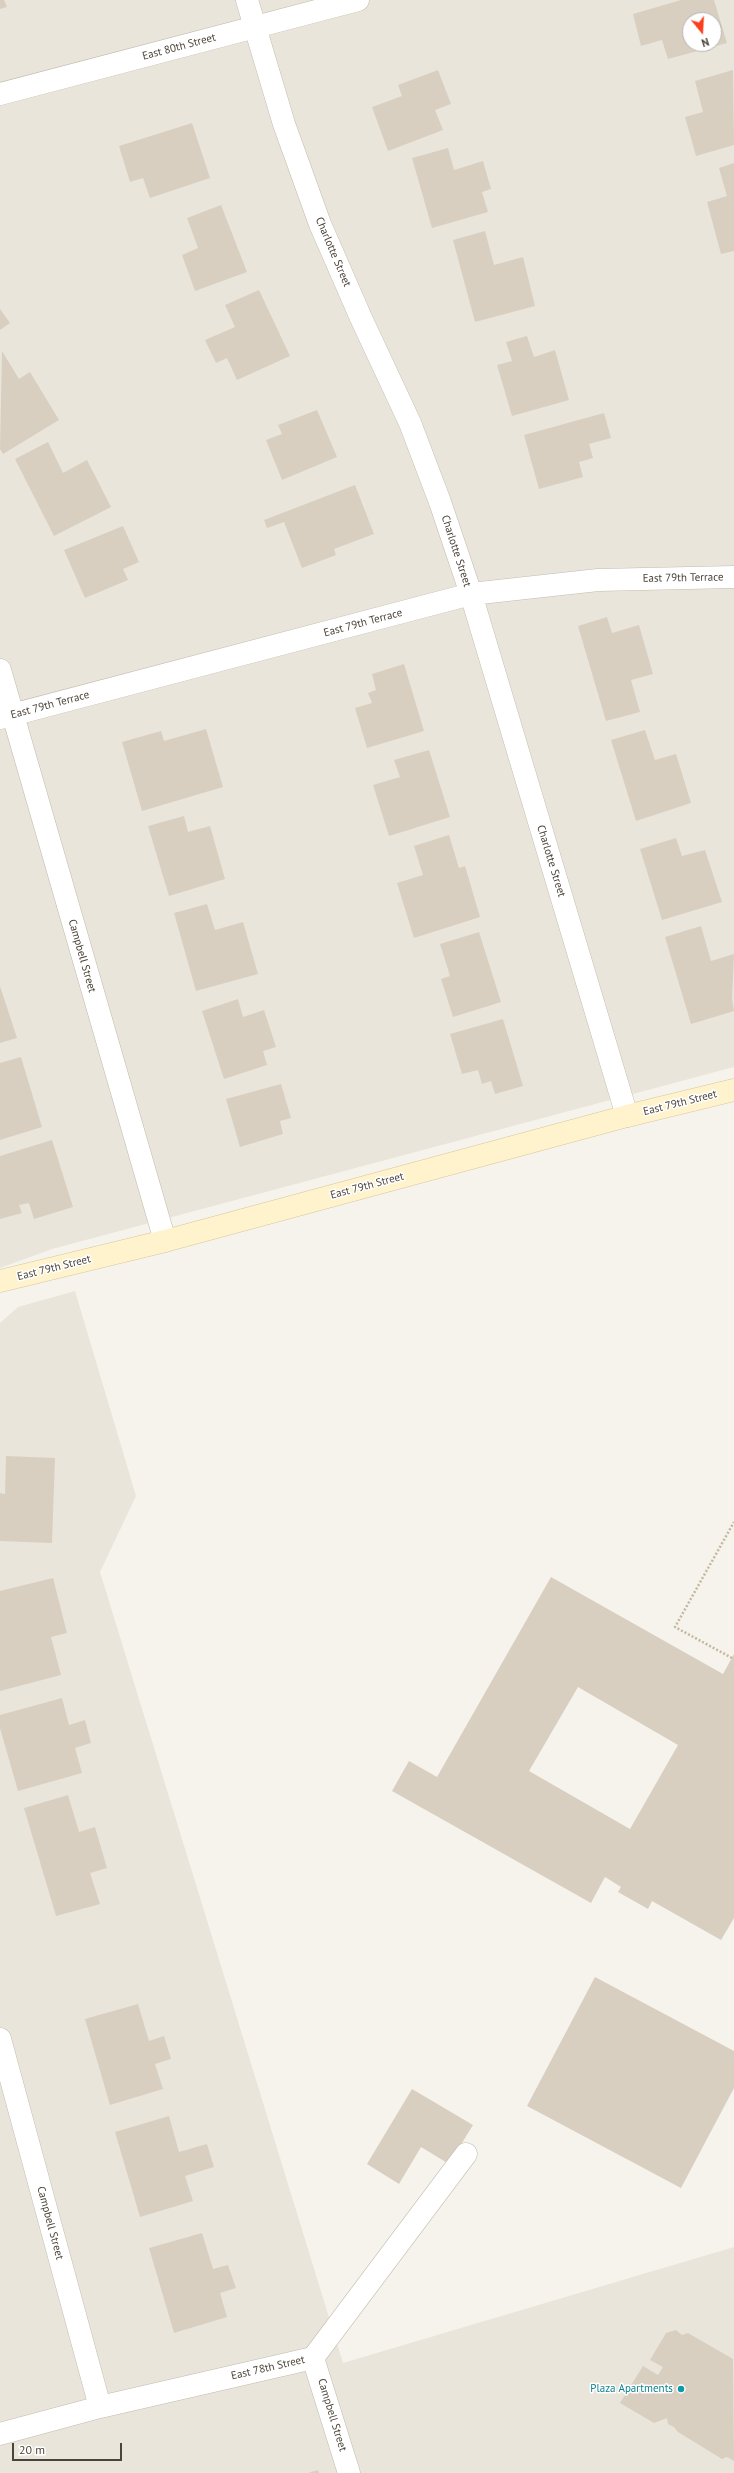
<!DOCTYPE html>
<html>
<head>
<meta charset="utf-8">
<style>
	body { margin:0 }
	#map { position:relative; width:734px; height:2473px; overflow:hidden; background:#f6f3ec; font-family:"PT Sans",sans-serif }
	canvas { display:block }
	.north { position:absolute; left:682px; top:12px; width:40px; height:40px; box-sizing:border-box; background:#fff; border:1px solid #b7b4b0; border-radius:50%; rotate:162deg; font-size:11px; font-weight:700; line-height:16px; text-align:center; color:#4b4439 }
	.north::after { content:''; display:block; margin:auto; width:14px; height:18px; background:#fc3f1d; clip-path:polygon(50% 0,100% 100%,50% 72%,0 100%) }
	.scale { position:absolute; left:12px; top:2443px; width:110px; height:18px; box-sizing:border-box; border:2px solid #4b4439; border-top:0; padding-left:5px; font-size:12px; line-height:14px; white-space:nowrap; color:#4b4439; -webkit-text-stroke:3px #fff; paint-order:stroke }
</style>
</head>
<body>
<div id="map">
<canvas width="734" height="2473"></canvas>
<div class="north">N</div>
<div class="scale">20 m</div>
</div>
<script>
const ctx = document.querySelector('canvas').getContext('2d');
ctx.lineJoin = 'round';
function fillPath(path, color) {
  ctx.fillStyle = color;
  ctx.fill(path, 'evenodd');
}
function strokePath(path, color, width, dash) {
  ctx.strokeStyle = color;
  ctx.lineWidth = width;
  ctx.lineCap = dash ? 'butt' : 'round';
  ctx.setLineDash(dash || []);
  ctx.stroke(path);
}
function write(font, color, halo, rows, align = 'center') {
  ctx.font = font + ' "PT Sans",sans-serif';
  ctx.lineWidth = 3;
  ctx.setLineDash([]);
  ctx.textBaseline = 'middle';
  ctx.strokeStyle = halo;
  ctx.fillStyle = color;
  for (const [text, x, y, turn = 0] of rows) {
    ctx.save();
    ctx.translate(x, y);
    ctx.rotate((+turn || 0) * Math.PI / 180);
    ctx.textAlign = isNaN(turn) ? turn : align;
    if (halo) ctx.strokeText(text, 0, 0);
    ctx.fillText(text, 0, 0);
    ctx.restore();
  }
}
fillPath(new Path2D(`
	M0 0H734V1067L52 1249 0 1268ZM690 20H714V44H690Z
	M75 1291 136 1496 100 1572 343 2363 734 2247V2473H0V1323L18 1307Z`), '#eae5da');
fillPath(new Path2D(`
	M0 0H4L7 7 0 9Z
	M681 0H714L727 43 668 59 662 40 641 46 633 14ZM690 20H714V44H690Z
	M438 70 451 104 435 110 443 130 388 151 372 107 402 96 398 85Z
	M733 70 734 145 696 156 685 117 703 112 695 81Z
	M192 123 210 178 150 198 143 178 130 182 119 146Z
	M448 148 454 170 483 161 491 189 482 192 488 212 432 228 412 158Z
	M734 163V251L721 254 707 202 727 196 719 168Z
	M221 205 247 272 195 291 182 255 198 248 187 218Z
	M485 231 494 265 523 257 535 306 475 322 453 240Z
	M259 290 290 356 237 380 227 358 216 363 205 340 235 327 225 305Z
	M0 309 10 323 0 330Z
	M527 336 534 357 555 350 569 400 512 416 497 365 512 361 506 342Z
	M2 351 19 379 30 372 59 420 3 454 0 449Z
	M317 410 337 457 282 480 266 440 282 434 278 425Z
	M604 413 611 438 589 444 593 458 579 462 583 477 539 489 524 435Z
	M48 442 63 473 87 460 111 507 54 536 15 459Z
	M355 485 374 534 334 549 336 555 302 568 284 522 267 528 264 520Z
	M123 526 139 562 123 569 128 580 85 598 64 550Z
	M607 617 612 633 639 625 653 674 631 680 640 712 606 721 578 626Z
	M404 664 424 731 367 748 355 708 372 703 368 693 376 690 372 674Z
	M206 729 223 787 142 811 122 742 161 731 164 741Z
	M645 730 655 760 676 754 691 803 636 821 611 740Z
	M429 750 450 817 389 836 373 785 400 777 394 760Z
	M184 816 188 832 210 826 225 879 169 896 148 826Z
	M449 835 459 868 465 866 480 917 414 938 397 883 423 875 414 846Z
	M676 838 682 856 705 850 722 902 662 920 640 849Z
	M207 904 215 930 243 922 258 974 196 991 174 913Z
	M701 926 711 961 734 954 732 999 734 1011 691 1024 665 937Z
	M479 932 501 1002 453 1017 441 979 450 976 440 944Z
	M0 986 17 1038 0 1043Z
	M238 999 243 1017 264 1010 276 1047 263 1051 267 1065 224 1079 202 1011Z
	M503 1019 523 1086 495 1094 491 1081 482 1084 478 1070 462 1074 450 1034Z
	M21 1057 42 1127 0 1140V1063Z
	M281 1084 291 1118 280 1121 283 1134 240 1147 226 1099Z
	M52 1140 73 1207 34 1219 29 1203 19 1205 22 1213 0 1219V1156Z
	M6 1456 55 1458 52 1543 0 1541V1493L5 1494Z
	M551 1577 723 1674 734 1654V1918L721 1940 652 1901 648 1909 618 1892 621 1887 605 1877 591 1903 392 1791 409 1761 437 1777ZM578 1687 678 1745 630 1829 529 1771Z
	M53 1578 67 1633 51 1637 61 1675 0 1691V1591Z
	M62 1698 69 1725 85 1720 91 1743 75 1748 82 1773 18 1791 0 1728V1715Z
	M68 1795 79 1832 95 1827 107 1868 90 1873 100 1904 56 1916 24 1808Z
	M595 1977 734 2051V2088L681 2188 527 2106Z
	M138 2004 149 2041 164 2036 171 2059 155 2064 163 2089 110 2105 85 2019Z
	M412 2089 473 2125 449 2164 421 2147 399 2184 367 2164Z
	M169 2116 179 2152 207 2144 214 2167 185 2176 193 2201 140 2217 115 2132Z
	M202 2233 213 2269 228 2265 236 2288 220 2293 227 2317 174 2333 149 2248Z
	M676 2330 682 2335 688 2333 733 2359 734 2461 727 2457 722 2459 678 2432 674 2427 668 2424 667 2418 654 2423 620 2403 643 2366 658 2375 663 2367 650 2360 666 2333Z
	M318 2470 319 2473H308Z`), '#d8cfc1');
const street = new Path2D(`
	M247 0 284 124 320 224 361 318 410 423 440 502 471 594 627 1116
	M0 94 358 0
	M0 670 165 1241
	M0 718 471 594 598 580 734 577
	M0 2039 100 2407
	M313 2358 349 2473
	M0 2434 100 2407 313 2358 466 2154`);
const secondary = new Path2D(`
	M0 1281 165 1241 627 1116 734 1090`);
strokePath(street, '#c2bbae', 23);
strokePath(secondary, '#d6c79b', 23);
strokePath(new Path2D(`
	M732 1658 675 1627 734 1522`), '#c4b79f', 2.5, [2, 2]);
strokePath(street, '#fff', 22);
strokePath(secondary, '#fff3cd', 22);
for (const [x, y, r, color] of [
	[681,2389,4,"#0f9aa8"]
]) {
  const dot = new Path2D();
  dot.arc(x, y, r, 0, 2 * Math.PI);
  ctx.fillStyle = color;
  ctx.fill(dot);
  strokePath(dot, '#fff', 1.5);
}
write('11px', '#4b4439', '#fff', [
	["East 80th Street",179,47,-15],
	["Charlotte Street",333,252,67],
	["Charlotte Street",456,551,72],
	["East 79th Terrace",683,578,-1],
	["East 79th Terrace",363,623,-15],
	["East 79th Terrace",50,705,-15],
	["Charlotte Street",551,861,73],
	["Campbell Street",82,956,74],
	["East 79th Street",680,1103,-14],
	["East 79th Street",367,1186,-15],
	["East 79th Street",54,1268,-14],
	["Campbell Street",50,2223,75],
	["East 78th Street",268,2368,-13],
	["Campbell Street",332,2415,73]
]);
write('11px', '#0d838f', '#fff', [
	["Plaza Apartments",673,2389]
], 'right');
</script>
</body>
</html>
